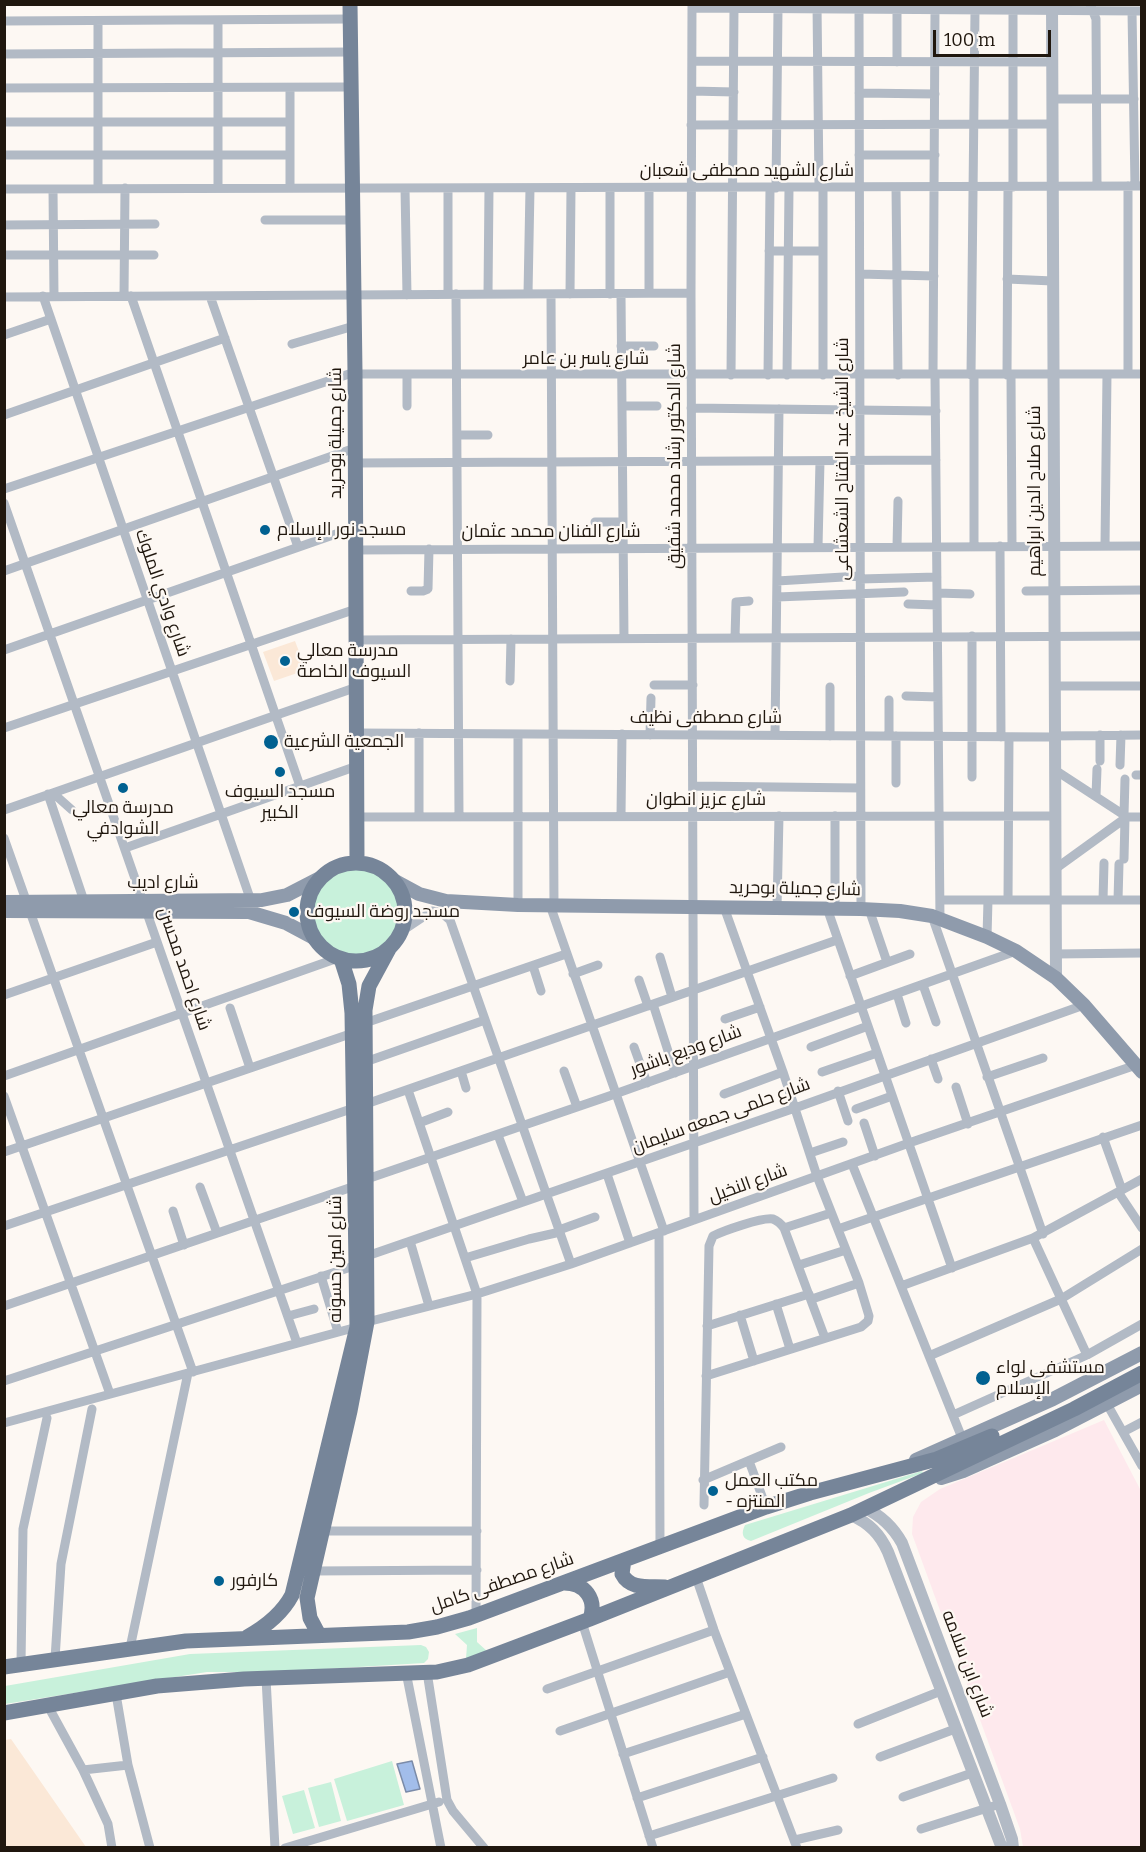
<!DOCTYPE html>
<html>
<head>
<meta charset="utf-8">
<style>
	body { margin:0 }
	#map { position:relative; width:1146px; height:1852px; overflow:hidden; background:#fdf8f3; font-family:Bitter,serif }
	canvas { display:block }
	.frame { position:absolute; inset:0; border:6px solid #20170e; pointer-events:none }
	.scale { position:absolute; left:933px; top:30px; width:118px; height:27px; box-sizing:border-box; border:3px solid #20170e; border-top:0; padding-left:8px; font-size:18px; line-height:21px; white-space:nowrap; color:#20170e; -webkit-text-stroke:4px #fdf8f3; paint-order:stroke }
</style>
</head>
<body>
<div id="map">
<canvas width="1146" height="1852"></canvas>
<div class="frame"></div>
<div class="scale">100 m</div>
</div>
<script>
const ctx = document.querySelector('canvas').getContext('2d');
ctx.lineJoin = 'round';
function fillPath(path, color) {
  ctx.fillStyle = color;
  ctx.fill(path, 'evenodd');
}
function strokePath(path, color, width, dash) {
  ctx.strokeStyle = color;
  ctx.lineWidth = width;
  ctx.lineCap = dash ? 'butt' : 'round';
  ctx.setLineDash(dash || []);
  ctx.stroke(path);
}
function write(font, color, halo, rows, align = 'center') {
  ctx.font = font + ' Bitter,Cairo,serif';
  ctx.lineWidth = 4.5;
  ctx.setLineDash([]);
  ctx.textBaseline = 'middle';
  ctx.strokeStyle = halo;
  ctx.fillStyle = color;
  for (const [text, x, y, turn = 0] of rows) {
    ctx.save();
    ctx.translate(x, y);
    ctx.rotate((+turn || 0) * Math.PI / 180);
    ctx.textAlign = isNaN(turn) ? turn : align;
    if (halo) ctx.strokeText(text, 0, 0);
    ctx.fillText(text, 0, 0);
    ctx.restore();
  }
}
fillPath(new Path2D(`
	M295 641 306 670 274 681 263 652Z
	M11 1739 86 1847H5V1740Z`), '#fbe8d7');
fillPath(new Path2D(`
	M1104 1420 1141 1491V1847H1023L1020 1829 912 1534 913 1517 921 1502 940 1489Z`), '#fee9ed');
fillPath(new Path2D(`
	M313 911a44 44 0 1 1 88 0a44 44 0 1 1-88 0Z
	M922 1471 923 1473 869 1493 751 1541C742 1539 741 1533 745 1525Z
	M477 1628V1642L488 1652 466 1659 467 1645 455 1634Z
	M421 1645 426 1647 429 1652 428 1659 424 1663 276 1672H207L5 1704V1686L190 1654Z
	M392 1761 404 1805 347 1821 334 1779Z
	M331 1782 341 1821 319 1827 308 1788Z
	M304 1790 315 1828 293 1834 282 1796Z`), '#c8f1db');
const water = new Path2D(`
	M412 1761 420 1789 406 1792 397 1764Z`);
fillPath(water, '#a2bdea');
strokePath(water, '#7b8ba8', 1.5);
strokePath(new Path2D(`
	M692 4 691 293 694 1220
	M817 4 819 187
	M1090 4 1096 19 1097 186
	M692 8 1142 11
	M859 9 861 909
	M897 10V62
	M1013 11V187
	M1132 11 1135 186
	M218 20V188
	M4 21 350 19
	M98 21V188
	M4 54 351 52
	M692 61 1053 62
	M4 88 351 87
	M692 91 734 92
	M859 93 935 94
	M1053 99H1134
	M4 122H290
	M691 125 1053 124
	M4 155H290
	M859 155H935
	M290 187V88
	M823 187V375
	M896 187 898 375
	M405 188 407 295
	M610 188V294
	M649 188V293
	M776 188 778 9
	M4 189 1142 186
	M53 189 54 296
	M265 220H353
	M4 225 155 224
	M769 251H823
	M4 255H154
	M860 274 934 276
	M1007 279 1053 281
	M448 294V188
	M456 294 459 816
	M488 294 489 188
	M528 294 530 188
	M551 294 554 905
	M570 294 571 188
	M621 294 624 638
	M43 296 251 901
	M124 296 125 188
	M131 296 300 786
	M210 296 298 547
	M4 297 691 293
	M4 335 51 319
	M292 344 354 326
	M621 346H654
	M355 374H1142
	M1128 374V186
	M731 375 734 8
	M768 375 770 188
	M787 375 789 188
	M933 375 935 10
	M935 375 940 919
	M971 375 975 11
	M974 375V547
	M1007 375 1008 187
	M1011 375 1012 546
	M407 406V375
	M622 406H657
	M691 408 936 411
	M4 415 225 338
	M458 435H488
	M355 463 936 460
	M4 489 355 372
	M4 503 297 1343
	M595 522H623
	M1000 546 1001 737
	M1105 546 1107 374
	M818 547 820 461
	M897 547 898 501
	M356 550 1142 546
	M4 571 355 448
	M860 579 937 577
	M777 581 860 576
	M411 591H423L428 589 429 549
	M1026 591 1142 590
	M937 593 970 594
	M777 597 904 592
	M908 604 937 605
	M972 636V777
	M735 638 736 602 749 601
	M356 640 1142 636
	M4 650 356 527
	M510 681 511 639
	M654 685H693
	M1054 686H1142
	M906 696 938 697
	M4 728 356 609
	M357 733 1054 737
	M419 733V816
	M650 735 651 698
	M775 735 779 409
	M830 736V687
	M889 736V700
	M896 736V783
	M1054 736 1142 735
	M1100 761V735
	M1120 765 1121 735
	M1055 770 1127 817H1142
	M1136 775H1142
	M693 786 860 788
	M53 793 72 810
	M48 794 84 901
	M1096 796 1097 769
	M4 810 357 687
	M1124 815 1125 779
	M621 816 622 734
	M358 817 1055 816
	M4 838 193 1372
	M125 848 357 766
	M1124 859 1125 818
	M1055 869 1127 817
	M941 900H1142
	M1008 900 1009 737
	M1103 900 1104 863
	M1118 900 1119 864
	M518 905V734
	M550 905 664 1231
	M777 908 779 816
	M827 908 952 1268
	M835 908V816
	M869 909 887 962
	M932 916 1043 1234
	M402 931 432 911 442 913 450 920 571 1264
	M987 937 988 900
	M1055 954 1142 953
	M660 957 672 997
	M533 966 541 991
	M573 974 598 965
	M850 976 910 954
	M639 980 648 1006
	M923 985 936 1022
	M897 994 906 1023
	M4 995 157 942
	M653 1004 675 1073
	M230 1008 250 1068
	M725 1019 760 1007
	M365 1023 566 954
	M634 1047 647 1083
	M811 1047 868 1026
	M931 1059 938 1079
	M365 1062 485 1020
	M461 1071 466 1088
	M564 1071 577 1107
	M822 1072 877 1053
	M4 1076 338 958
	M987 1077 1043 1058
	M956 1087 968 1124
	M408 1090 477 1294 476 1616
	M838 1091 848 1121
	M724 1094 783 1072
	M4 1096 110 1394
	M366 1104 837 940
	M856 1109 892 1096
	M419 1123 448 1112
	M864 1123 875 1156
	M498 1135 523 1202
	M1103 1137 1122 1190
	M4 1152 353 1033
	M810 1153 843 1142
	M852 1164 962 1438
	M607 1174 630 1243
	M367 1179 615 1094 1016 951
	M200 1187 217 1233
	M1118 1192 1142 1228
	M173 1211 184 1245
	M4 1226 354 1108
	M784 1228 831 1213
	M838 1229 1142 1125
	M559 1230 595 1217
	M659 1233 660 1546
	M1033 1238 1087 1355
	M410 1241 429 1306
	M367 1256 795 1108 1084 1005
	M465 1258 529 1239 560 1232
	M799 1265 846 1250
	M321 1276 338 1332
	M901 1286 1033 1238 1142 1179
	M812 1299 859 1283
	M776 1304 790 1349
	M4 1306 355 1186
	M740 1315 754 1361
	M288 1316 314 1309
	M367 1322 477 1294 571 1264 909 1143 1139 1064
	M707 1326 809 1294
	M929 1356 1061 1299 1142 1249
	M706 1376 861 1327 868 1321 869 1316 859 1283 817 1176 783 1072 724 907
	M4 1381 357 1265
	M1107 1404 1142 1466
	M953 1415 1087 1355 1142 1324
	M4 1423 357 1327
	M1123 1432 1142 1422
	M749 1461 766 1507
	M703 1480 781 1447
	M704 1505 709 1246 713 1236C723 1231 762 1217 773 1219 778 1221 781 1224 784 1228L825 1338
	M322 1531H477
	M313 1571 477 1570
	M696 1577 714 1630 797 1848
	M582 1622 653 1848
	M130 1648 188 1373
	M55 1659 61 1564 92 1409
	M21 1664 23 1529 47 1418
	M406 1672 441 1848
	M427 1672 447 1800 453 1811 484 1848
	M266 1678 275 1848
	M547 1689 714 1630
	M116 1694 128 1765 150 1848
	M48 1706 83 1770 108 1824 112 1848
	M858 1724 941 1691
	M560 1731 730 1672
	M623 1754 746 1714
	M880 1757 955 1729
	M83 1770 128 1765
	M903 1797 972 1773
	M637 1798 763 1757
	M921 1829 1000 1804
	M649 1836 833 1778
	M795 1840 838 1830
	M285 1848 439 1802`), '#b2bac5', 9);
strokePath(new Path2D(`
	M1052 4 1056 978
	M865 1508C882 1516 893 1527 902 1543L1000 1804 1012 1839 1013 1848
	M851 1515C869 1523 880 1534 888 1552L1002 1848`), '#b2bac5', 12);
strokePath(new Path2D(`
	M395 881 419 894 446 901 518 905 861 909 900 911 932 916 987 937 1016 951 1056 978 1084 1005 1142 1072
	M4 902 262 900 287 895 318 879
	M4 911 249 912 286 923 314 938
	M916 1460 1053 1399 1142 1353
	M941 1478 963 1471 1055 1430 1142 1385`), '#8f9bac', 14);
strokePath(new Path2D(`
	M350 4 355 372 357 862
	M307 912a49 49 0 1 1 98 0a49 49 0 1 1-98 0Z
	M624 1560 622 1574C630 1590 649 1586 665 1587
	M564 1583C585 1583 597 1599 590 1619
	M319 1635 310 1618 307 1598 350 1411 367 1322 365 1010 369 986 389 949
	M247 1637C265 1627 282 1614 292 1595L357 1327 352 1013 349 984 341 959
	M4 1667 186 1641 408 1632 437 1627 469 1618 766 1507 810 1493 937 1459 992 1436
	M4 1713 157 1686 244 1679 437 1672 468 1665 590 1619 851 1515 1074 1409 1142 1373`), '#768599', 15);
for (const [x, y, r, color] of [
	[265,530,6,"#016191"],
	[285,661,6,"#016191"],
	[271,742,8,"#016191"],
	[280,772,6,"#016191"],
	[123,788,6,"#016191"],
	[294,912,6,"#016191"],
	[983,1378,8,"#016191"],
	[713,1491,6,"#016191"],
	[219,1581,6,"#016191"]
]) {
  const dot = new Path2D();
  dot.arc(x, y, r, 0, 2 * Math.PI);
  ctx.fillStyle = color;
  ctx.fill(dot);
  strokePath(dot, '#fdf8f3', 2);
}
write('18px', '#20170e', '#fdf8f3', [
	["شارع الشهيد مصطفى شعبان",747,171],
	["شارع ياسر بن عامر",586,359],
	["شارع جميلة بوحريد",336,433,-90],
	["شارع الدكتور رشاد محمد شفيق",675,456,-90],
	["شارع الشيخ عبد الفتاح الشعشاعى",843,459,-90],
	["شارع صلاح الدين ابراهيم",1035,491,-90],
	["شارع الفنان محمد عثمان",551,532],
	["شارع وادي الملوك",162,593,71],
	["شارع مصطفى نظيف",706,718],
	["شارع عزيز انطوان",706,800],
	["شارع اديب",163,883],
	["شارع جميلة بوحريد",795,889,1],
	["شارع احمد محسن",184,969,71],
	["شارع وديع باشور",686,1051,-20],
	["شارع حلمى جمعه سليمان",721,1116,-20],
	["شارع النخيل",748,1184,-20],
	["شارع امين حسونه",336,1259,-90],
	["شارع مصطفى كامل",502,1583,-19],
	["شارع ابن سلامه",967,1664,69]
]);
write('18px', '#20170e', '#fdf8f3', [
	["مسجد نور الإسلام",277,530],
	["مدرسة معالي",297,651],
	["السيوف الخاصة",297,672],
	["الجمعية الشرعية",284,742],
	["مسجد السيوف",280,792,"center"],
	["الكبير",280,813,"center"],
	["مدرسة معالي",123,808,"center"],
	["الشوادفي",123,829,"center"],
	["مسجد روضة السيوف",306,912],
	["مستشفى لواء",996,1368],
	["الإسلام",996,1389],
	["مكتب العمل",725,1481],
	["- المنتزه",725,1502],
	["كارفور",231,1581]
], 'left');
</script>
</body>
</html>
